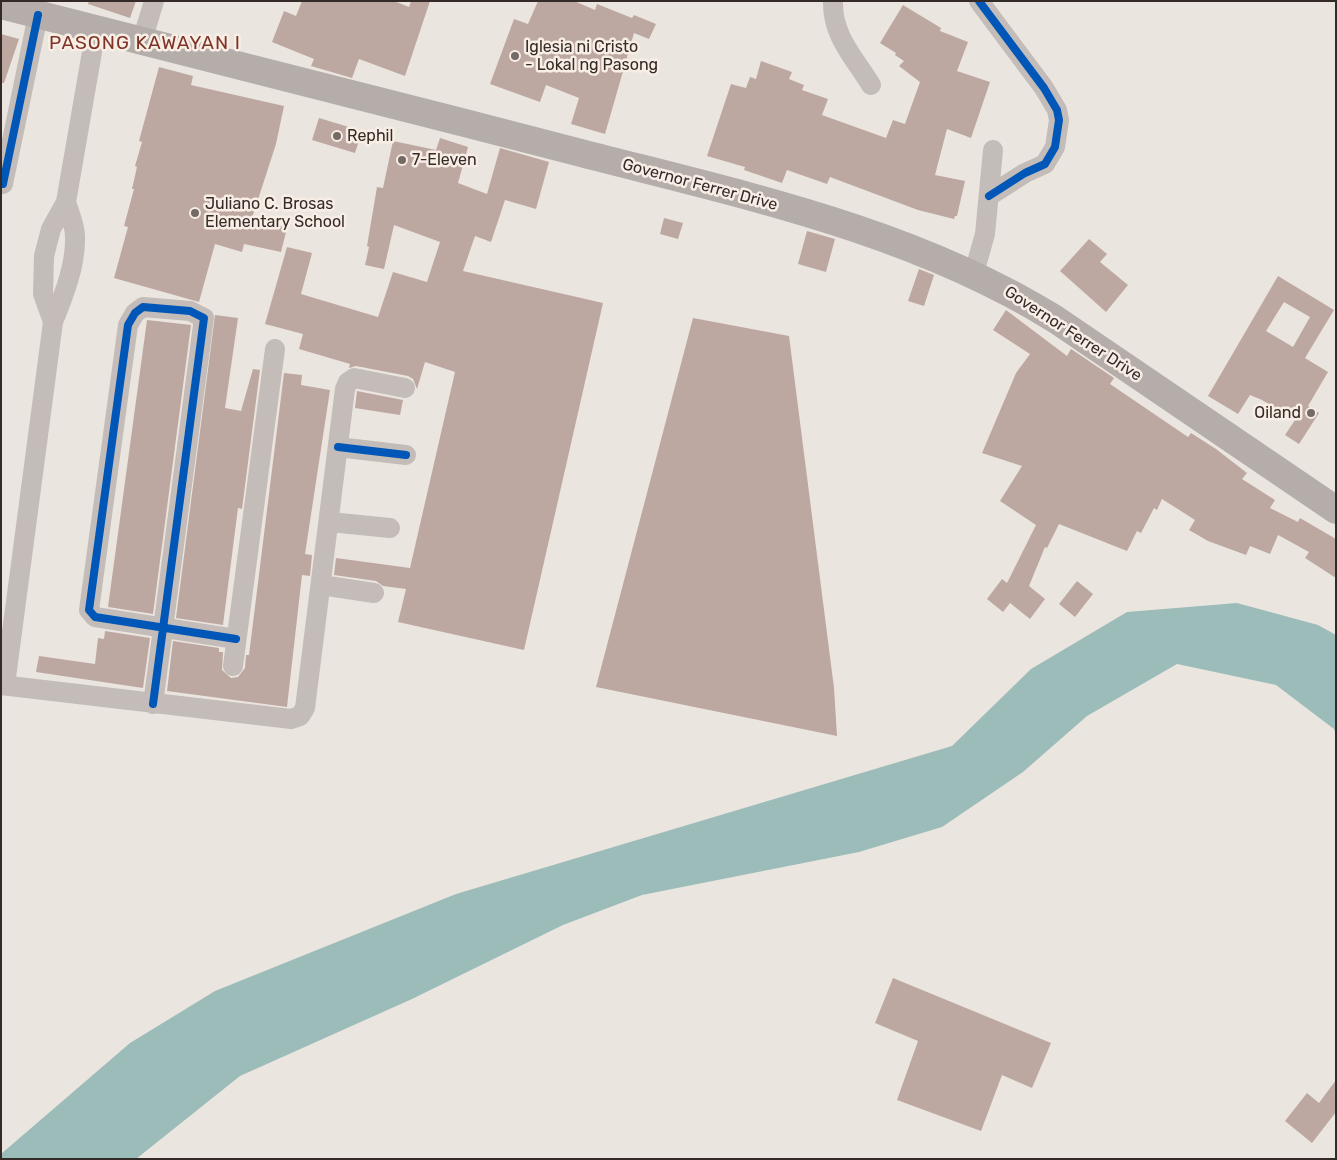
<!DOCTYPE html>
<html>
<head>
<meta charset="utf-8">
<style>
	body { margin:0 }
	#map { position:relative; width:1337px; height:1160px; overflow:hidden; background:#ebe5df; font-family:Rubik,sans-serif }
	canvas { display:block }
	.frame { position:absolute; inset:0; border:2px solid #342a27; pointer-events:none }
</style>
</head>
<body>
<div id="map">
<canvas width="1337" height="1160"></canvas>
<div class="frame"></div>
</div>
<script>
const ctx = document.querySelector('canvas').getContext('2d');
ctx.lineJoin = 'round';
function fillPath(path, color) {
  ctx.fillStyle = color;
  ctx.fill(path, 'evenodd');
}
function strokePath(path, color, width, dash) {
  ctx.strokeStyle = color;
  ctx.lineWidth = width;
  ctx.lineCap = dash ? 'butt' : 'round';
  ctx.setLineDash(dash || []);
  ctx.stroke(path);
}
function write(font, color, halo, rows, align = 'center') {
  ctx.font = font + ' Rubik,sans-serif';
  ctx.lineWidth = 5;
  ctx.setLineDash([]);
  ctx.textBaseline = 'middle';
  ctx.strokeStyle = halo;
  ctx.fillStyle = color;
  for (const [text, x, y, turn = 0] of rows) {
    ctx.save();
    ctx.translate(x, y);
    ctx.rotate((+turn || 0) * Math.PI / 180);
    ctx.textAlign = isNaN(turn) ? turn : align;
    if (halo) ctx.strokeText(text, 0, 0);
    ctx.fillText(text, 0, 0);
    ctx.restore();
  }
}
fillPath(new Path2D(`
	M1237 603 1318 625 1336 635V735L1334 729 1276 685 1177 664 1087 716 1023 772 942 827 859 852 642 895 563 925 412 999 240 1076 136 1159H1V1154L130 1043 215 991 456 894 952 746 1031 669 1127 612Z`), '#9cbcba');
fillPath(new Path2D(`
	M89 1H136L130 18 88 4Z
	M302 1H394L409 7 411 1H430L405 76 359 59 352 78 311 66 314 59 272 42 284 11 296 16Z
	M538 1H574L595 10 597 4 632 18 634 15 656 24 649 39 634 33 605 134 571 124 579 98 546 85 540 102 490 84 514 19 528 24Z
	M903 5 941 28 940 31 968 42 957 71 990 82 971 138 947 129 935 175 965 181 957 216H955L954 219 918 210 830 177 827 184 787 170 782 183 744 170 745 167 707 156 731 84 746 88 750 77 756 79 761 61 792 72 789 79 804 85 802 90 828 99 822 115 886 138 893 120 905 124 920 82 899 66 904 61 895 55 896 53 880 43Z
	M1 34 19 39 4 83H1Z
	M159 67 193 76 191 85 284 106 276 144 252 218 287 228 281 252 244 244 242 252 215 244 199 302 114 278 128 227 124 226 134 189H132L137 167 135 166 142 142 139 141Z
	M319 118 362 131 355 153 312 140Z
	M440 138 468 147 458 183 487 194 500 148 549 162 536 209 505 200 491 242 475 236 463 271 603 303 524 650 398 622 406 589 383 586 376 581 334 575 336 558 410 568 455 372 425 362 417 389 413 379 408 376 356 366 349 368 350 364 299 349 303 334 265 324 287 247 312 253 301 294 378 317 393 272 427 282 440 242 394 225 384 269 365 265 369 247 367 246 377 187 383 188 393 141 436 150Z
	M664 218 683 223 678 239 660 234Z
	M807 231 835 239 826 272 798 264Z
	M1089 239 1107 254 1100 262 1128 285 1106 312 1060 271Z
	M919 269 934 275 924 306 908 301Z
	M1278 276 1334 310 1305 358 1328 372 1308 406 1319 413 1299 444 1285 435 1295 420 1262 400 1250 395 1238 414 1208 396ZM1284 302 1310 317 1293 347 1266 331Z
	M1006 310 1067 356 1071 349 1077 353 1114 378 1110 384 1188 437 1191 433 1216 449 1247 473 1242 479 1275 500 1270 508 1298 522 1300 518 1336 539V578L1305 558 1309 552 1278 535 1270 554 1250 546 1246 555 1208 541 1189 530 1195 520 1162 499 1157 510 1154 508 1141 533 1137 531 1127 551 1059 524 1047 548 1045 547 1029 586 1045 599 1030 619 1010 603 1003 612 987 599 1002 579 1007 583 1036 525 1000 501 1022 466 982 453 1016 373 1030 354 993 330Z
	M215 315 238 318 225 408 241 411 253 369 260 370 242 509 238 508 223 625 176 618Z
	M693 318 789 336 834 688 837 736 596 687Z
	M147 320 191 325 153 614 108 607Z
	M284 373 302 375 301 385 330 390 305 554 312 555 310 576 302 575 287 707 167 691 173 641 219 648V652H223L222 670 231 678 238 677 245 668 246 655H249Z
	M357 391 403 400 400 415 355 408Z
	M1077 581 1093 594 1075 617 1059 604Z
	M105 631 150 638 143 688 36 672 39 656 95 664 98 638 104 639Z
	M893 978 1051 1043 1032 1088 1002 1075 981 1131 897 1100 918 1041 875 1023Z
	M1336 1080V1112L1312 1143 1285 1121 1307 1093 1319 1103Z`), '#bda8a1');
strokePath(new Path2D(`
	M833 1C832 36 854 57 871 85
	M979 1 1044 88 1057 110 1059 120 1055 147 1045 164 1025 173 989 196
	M142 41 154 1
	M3 184 38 15
	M974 273 985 234 993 150
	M53 322 43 294 44 256 51 229 66 202 96 29
	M338 447 406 455
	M330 522 390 528
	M321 585 374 593
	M233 666 275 349
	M1 685 291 719 300 716 305 708 345 389 348 382 354 378 405 388
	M5 685 53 322C64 295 76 265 75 236 75 225 69 212 66 202
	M153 704 204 318 190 311 143 307 135 313 128 325 89 610 95 617 236 639`), '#c3bcb8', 20);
strokePath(new Path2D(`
	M1 5C195 54 388 103 581 153 743 195 911 230 1055 319L1336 510`), '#b4ada9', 28);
strokePath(new Path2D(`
	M979 1 1044 88 1057 110 1059 120 1055 147 1045 164 1025 173 989 196
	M3 184 38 15
	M338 447 406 455
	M153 704 204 318 190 311 143 307 135 313 128 325 89 610 95 617 236 639`), '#0057b8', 8);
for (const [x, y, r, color] of [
	[515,56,5,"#746b67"],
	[337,136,5,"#746b67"],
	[402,160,5,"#746b67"],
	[195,213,5,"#746b67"],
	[1311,413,5,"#746b67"]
]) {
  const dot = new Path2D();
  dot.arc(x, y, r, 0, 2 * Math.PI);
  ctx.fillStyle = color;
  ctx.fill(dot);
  strokePath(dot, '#f8eee6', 2);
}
write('16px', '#342a27', '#f8eee6', [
	["Iglesia ni Cristo",525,47],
	["- Lokal ng Pasong",525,65],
	["Rephil",347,136],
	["7-Eleven",412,160],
	["Juliano C. Brosas",205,204],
	["Elementary School",205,222],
	["Oiland",1301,413,"right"]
], 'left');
write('16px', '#342a27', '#f8eee6', [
	["Governor Ferrer Drive",700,185,15],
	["Governor Ferrer Drive",1073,334,33]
]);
ctx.letterSpacing = '1px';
write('19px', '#7e3424', '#f8eee6', [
	["PASONG KAWAYAN I",145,44]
]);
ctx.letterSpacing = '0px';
</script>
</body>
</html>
